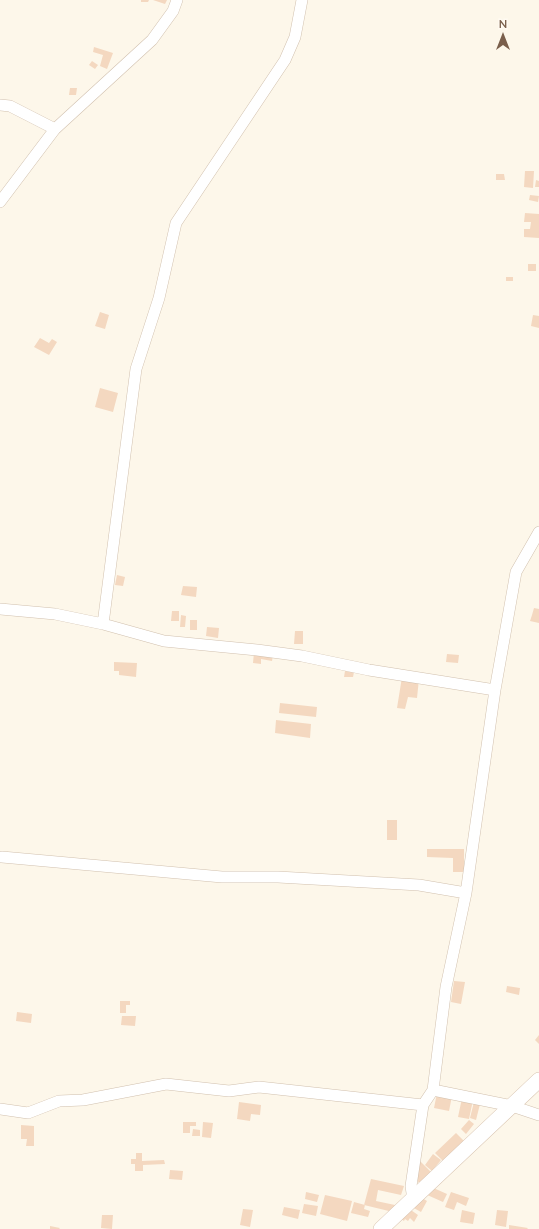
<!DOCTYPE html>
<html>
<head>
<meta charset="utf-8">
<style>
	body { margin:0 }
	#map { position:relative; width:539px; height:1229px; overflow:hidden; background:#fdf7ea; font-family:Lato,sans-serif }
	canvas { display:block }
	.north { position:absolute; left:483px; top:16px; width:40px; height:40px; -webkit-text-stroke:3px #fffaf1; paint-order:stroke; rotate:0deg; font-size:11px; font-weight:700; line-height:16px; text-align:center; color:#7a5f4b }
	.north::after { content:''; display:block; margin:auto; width:14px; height:18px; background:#7a5f4b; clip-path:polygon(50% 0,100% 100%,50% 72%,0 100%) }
</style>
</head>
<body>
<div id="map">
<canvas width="539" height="1229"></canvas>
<div class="north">N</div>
</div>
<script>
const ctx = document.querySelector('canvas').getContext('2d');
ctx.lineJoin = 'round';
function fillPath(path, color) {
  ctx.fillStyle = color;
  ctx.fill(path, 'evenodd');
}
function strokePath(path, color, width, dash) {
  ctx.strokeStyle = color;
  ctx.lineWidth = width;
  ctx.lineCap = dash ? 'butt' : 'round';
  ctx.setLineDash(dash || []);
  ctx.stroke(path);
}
fillPath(new Path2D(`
	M141 0H149L148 2H141Z
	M153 0H167L165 4Z
	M94 47 113 53 107 69 100 66 103 55 93 52Z
	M92 61 98 65 95 69 89 65Z
	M70 88H77L76 95H69Z
	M525 171H534L533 188 524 187Z
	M496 174H504L505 180H496Z
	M536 180 539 181V187H535Z
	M530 195 539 196 538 202 529 200Z
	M525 213 539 214V238L524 237V229H530L531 222H524Z
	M528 264H536V271H528Z
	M506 277H513V281H506Z
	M100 312 109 315 105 329 95 326Z
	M533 315 539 316V328L531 326Z
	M40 338 49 343 52 339 57 342 49 355 34 347Z
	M100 388 118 393 113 412 95 407Z
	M117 575 125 577 123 586 115 585Z
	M183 586 197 587 196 597 181 595Z
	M534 608 539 609V617L532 615Z
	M172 611H179V621H171Z
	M181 615 186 616 185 627H180Z
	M532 615 539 617V623L530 621Z
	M190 620H197V630H190Z
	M207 627 219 628 218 638 206 636Z
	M295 631H303V644H294Z
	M254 652 273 655 272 661 261 659V664L253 663Z
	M447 654 459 655 458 663 446 662Z
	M114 662 137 663 136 677 119 675V671H114Z
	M345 671 354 672 353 677H344Z
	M402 677 419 679 417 698 408 697 405 709 397 708Z
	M280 703 317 707 316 717 279 713Z
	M276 720 311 724 310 738 275 733Z
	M387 820H397V840H387Z
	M427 849H464V872H453V858L427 857Z
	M454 981 465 982 461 1004 451 1002Z
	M507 986 520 988 519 995 506 992Z
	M120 1001H130V1005H126V1013H120Z
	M17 1012 32 1014 31 1023 16 1021Z
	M122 1016H136L135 1026 121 1025Z
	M539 1035V1044L535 1040Z
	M437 1093 452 1096 449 1111 434 1108Z
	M462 1098 473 1100 469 1119 458 1117Z
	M239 1102 261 1105 260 1115 251 1114 250 1121 237 1119Z
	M474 1102 480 1104 476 1120 470 1118Z
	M469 1120 474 1124 466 1134 461 1129Z
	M183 1122H196V1126H190V1133H183Z
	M203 1122 213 1123 211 1138 202 1137Z
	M21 1125 34 1126V1146H26L27 1139H21Z
	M193 1129 200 1130V1136H192Z
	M456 1133 464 1141 443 1161 435 1153Z
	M136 1153H142V1161L164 1160 165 1164 143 1165V1171H135V1164H131V1159H136Z
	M433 1154 441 1160 432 1171 425 1165Z
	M418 1159 431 1172 422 1185 415 1179Z
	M170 1170 183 1171 182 1180 169 1179Z
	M371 1179 404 1186 401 1195 378 1190 376 1201 395 1205 393 1212 364 1205Z
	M429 1186 447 1194 443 1202 425 1194Z
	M306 1192 319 1195 317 1202 305 1199Z
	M451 1192 469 1198 466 1206 457 1202 454 1210 445 1207Z
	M325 1195 352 1201 347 1221 320 1214Z
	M419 1196 427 1201 421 1212 412 1207Z
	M354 1202 365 1205 364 1209 370 1211 368 1217 351 1213Z
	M304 1204 318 1206 316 1216 302 1213Z
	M284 1207 300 1210 298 1219 282 1215Z
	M408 1208 418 1215 414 1222 410 1218 408 1221 405 1219 404 1221 400 1218Z
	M243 1209 253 1210 250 1227 240 1225Z
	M462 1210 475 1213 473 1224 460 1222Z
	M497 1210 508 1211 506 1227 495 1225Z
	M102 1215H113L112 1229 101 1228Z
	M509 1225 528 1228 527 1229H509Z
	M50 1226 60 1228 59 1229H50Z`), '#f4d8c0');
const minor = new Path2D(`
	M0 105 10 106 55 129 152 40 173 11 177 0
	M0 202 55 129
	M0 609 55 614 103 624 164 641 257 650 302 656 369 670 495 690 516 572 539 532
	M103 624 136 369 159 298 176 223 285 60 295 37 302 0
	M2 857 222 877H278L419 885 466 893
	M433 1090 512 1106 539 1115
	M0 1109 28 1113 59 1101 83 1100 166 1084 229 1091 259 1087 423 1105
	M413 1200 411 1186 423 1105 433 1090 446 987 466 893 495 690`);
const secondary = new Path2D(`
	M381 1229 539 1080`);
strokePath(minor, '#d1c0ae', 12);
strokePath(secondary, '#d7c2ae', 16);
strokePath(minor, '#fff', 11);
strokePath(secondary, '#fff', 15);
</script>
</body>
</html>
